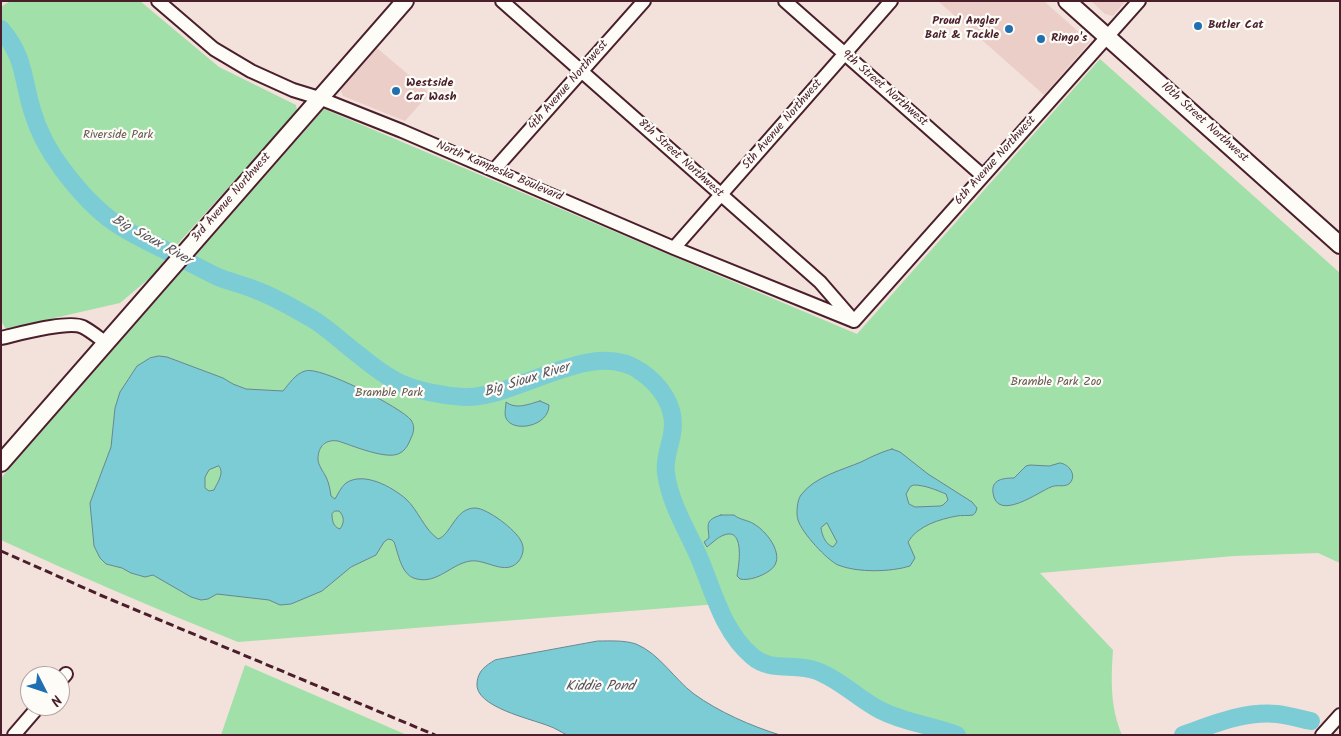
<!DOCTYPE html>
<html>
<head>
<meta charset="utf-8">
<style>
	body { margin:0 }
	#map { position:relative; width:1341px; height:736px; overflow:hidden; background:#f3e1db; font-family:Kalam,sans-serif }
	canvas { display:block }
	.frame { position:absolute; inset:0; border:2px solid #4a1f2b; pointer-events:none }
	.north { position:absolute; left:20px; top:666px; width:50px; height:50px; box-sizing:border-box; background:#fdfcf7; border:1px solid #b5a4a5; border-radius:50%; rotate:131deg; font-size:14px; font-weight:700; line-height:20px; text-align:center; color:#4a1f2b }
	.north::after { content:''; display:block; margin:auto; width:18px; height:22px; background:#1f6fb2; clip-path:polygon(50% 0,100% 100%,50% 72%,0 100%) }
</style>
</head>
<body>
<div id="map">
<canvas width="1341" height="736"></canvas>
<div class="frame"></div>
<div class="north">N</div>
</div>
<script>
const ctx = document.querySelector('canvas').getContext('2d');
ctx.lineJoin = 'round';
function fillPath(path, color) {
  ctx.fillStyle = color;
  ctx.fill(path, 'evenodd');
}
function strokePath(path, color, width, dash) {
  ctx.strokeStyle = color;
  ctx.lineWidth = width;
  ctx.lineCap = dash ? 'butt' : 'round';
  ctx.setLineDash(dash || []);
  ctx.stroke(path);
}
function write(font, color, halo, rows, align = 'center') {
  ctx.font = font + ' Kalam,sans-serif';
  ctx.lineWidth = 4.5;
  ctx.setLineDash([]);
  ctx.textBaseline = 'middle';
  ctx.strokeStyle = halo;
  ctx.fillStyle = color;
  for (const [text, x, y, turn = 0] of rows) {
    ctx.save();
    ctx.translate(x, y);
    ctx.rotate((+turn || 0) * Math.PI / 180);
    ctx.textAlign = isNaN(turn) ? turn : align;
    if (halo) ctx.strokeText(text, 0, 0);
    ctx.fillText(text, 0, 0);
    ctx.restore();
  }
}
fillPath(new Path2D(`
	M938 1H1044L1090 42 1044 95Z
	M1091 1H1126L1113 16 1105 14Z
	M377 48 430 93 405 121 343 96 341 91 342 86Z`), '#eccec8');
fillPath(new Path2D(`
	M10 1H140L219 67 296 105 297 111 182 239 151 277 120 303 6 329 1 321V7Z
	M1100 59 1340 273V563L1318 553 1234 556 1040 573 1113 650C1111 679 1110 707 1122 735H957L899 719 880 710 817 670 768 665 758 661 748 653 736 639 725 622 718 604 238 642C158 610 79 576 1 540V478L324 109 857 334Z
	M245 665 407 735H221Z`), '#a1e0a8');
const water = new Path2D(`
	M159 356 167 357 223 378 233 384 246 389 283 391C289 384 295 374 305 371 319 365 402 408 411 420 415 426 414 432 411 438 409 443 406 450 400 453 388 461 351 445 338 441 326 439 318 446 318 459 318 465 323 471 326 477 329 483 330 489 331 496L335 499C338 494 341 487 346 483 364 471 392 487 406 499 418 510 424 529 438 539 451 535 455 508 475 508 487 508 516 530 521 541 525 548 523 556 518 562 505 576 486 559 471 561 452 563 438 584 417 579 401 576 399 555 394 542L392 540 388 539 384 542 376 555 351 567 322 591 291 604 280 605 269 600 217 594 208 599 201 600 191 597 153 575 145 577 131 573 122 568 106 564 100 558 94 546 90 503 111 447 115 408 120 392 137 366 150 358ZM219 466C225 473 217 483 214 490L209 491 205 488V477L209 470ZM335 511H339C344 516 345 522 340 529 333 527 332 520 332 514Z
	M540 401 549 405C549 427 512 433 506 418 504 414 506 407 506 402 516 410 529 404 540 401Z
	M892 449 900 452 928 474 972 502 977 508C976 511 976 513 973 515 968 516 961 515 957 516 940 519 917 526 908 542L915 558 910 566C891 572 858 573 838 565 827 560 802 533 798 520 796 514 797 500 801 495 814 477 842 470 861 462 871 457 881 452 892 449ZM914 485C925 485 936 490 946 494L948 500 943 505 940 506 915 507 909 504 906 494 910 487ZM827 523 837 542 833 547C825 544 822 535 821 528Z
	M1060 463C1069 464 1077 475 1070 483 1065 488 1057 484 1051 487 1040 491 997 523 993 493 991 479 1004 478 1014 478L1026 466 1030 465 1049 466Z
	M721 515H734C740 520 748 520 754 524 768 532 788 559 769 571 762 576 749 581 740 579L737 576C739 565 745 527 724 535 718 537 712 543 707 547L704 542 709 538C708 524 705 520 721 515Z
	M598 641C610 641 624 640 636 644 660 654 674 679 694 694 719 712 751 726 780 735H567C561 732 555 728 549 726 532 719 474 707 477 683 478 671 485 666 495 660Z`);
fillPath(water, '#7cccd5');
strokePath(water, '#688791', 1);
strokePath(new Path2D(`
	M1 29C25 57 22 77 32 110 38 131 50 153 63 170 78 190 95 209 115 223 132 235 151 243 169 252 185 260 201 269 218 277 230 282 244 285 256 290 275 297 293 308 311 318 328 328 343 343 359 355 371 365 384 375 398 382 417 391 444 396 464 397 517 399 591 337 640 371 661 385 677 408 672 434 670 447 664 459 666 473 670 503 686 528 698 555 713 589 722 631 752 656 771 673 795 662 817 671 839 679 859 699 880 710 905 723 932 725 957 735
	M1183 735C1214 724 1244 711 1277 714 1288 715 1300 719 1311 721`), '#7cccd5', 18);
const minor = new Path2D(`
	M158 1 214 49 251 71 293 90 319 98 402 131 674 248 854 321
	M502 1 820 282 853 320
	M785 1 983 176
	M494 170 644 1
	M674 248 891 1
	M854 321 1139 1
	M1 338C19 334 68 320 83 327 91 331 99 338 106 343
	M60 681 66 674
	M14 735 39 706
	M1322 735 1340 715`);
const major = new Path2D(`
	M1067 1 1340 245
	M1 463 405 1`);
strokePath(minor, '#4a1f2b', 16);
strokePath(major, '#4a1f2b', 20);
strokePath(minor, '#fdfcf7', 12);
strokePath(major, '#fdfcf7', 16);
strokePath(new Path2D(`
	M1 551 100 595 435 735`), '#4a1f2b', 3, [8, 4]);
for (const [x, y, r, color] of [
	[1198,26,5,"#1f6fb2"],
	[1009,29,5,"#1f6fb2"],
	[1041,39,5,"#1f6fb2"],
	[396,91,5,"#1f6fb2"]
]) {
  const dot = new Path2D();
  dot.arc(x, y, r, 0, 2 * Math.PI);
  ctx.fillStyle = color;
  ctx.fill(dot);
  strokePath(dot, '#fdfcf7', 2);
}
write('bold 12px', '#4a1f2b', '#fdfcf7', [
	["Proud Angler",999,22,"right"],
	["Bait & Tackle",999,36,"right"],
	["Butler Cat",1208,26],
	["Ringo's",1051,39],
	["Westside",406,84],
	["Car Wash",406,98]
], 'left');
write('12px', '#4a1f2b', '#fdfcf7', [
	["4th Avenue Northwest",569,86,-49],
	["9th Street Northwest",884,89,41],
	["10th Street Northwest",1204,123,42],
	["5th Avenue Northwest",783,125,-49],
	["8th Street Northwest",680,159,42],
	["6th Avenue Northwest",996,161,-48],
	["North Kampeska Boulevard",499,172,23],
	["3rd Avenue Northwest",232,198,-49]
]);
write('12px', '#645950', '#fdfcf7', [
	["Riverside Park",118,136],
	["Bramble Park Zoo",1056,383],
	["Bramble Park",389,394]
]);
write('italic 14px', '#59535e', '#fdfcf7', [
	["Big Sioux River",151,241,29],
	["Big Sioux River",527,381,-17],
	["Kiddie Pond",600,688]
]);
</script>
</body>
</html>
